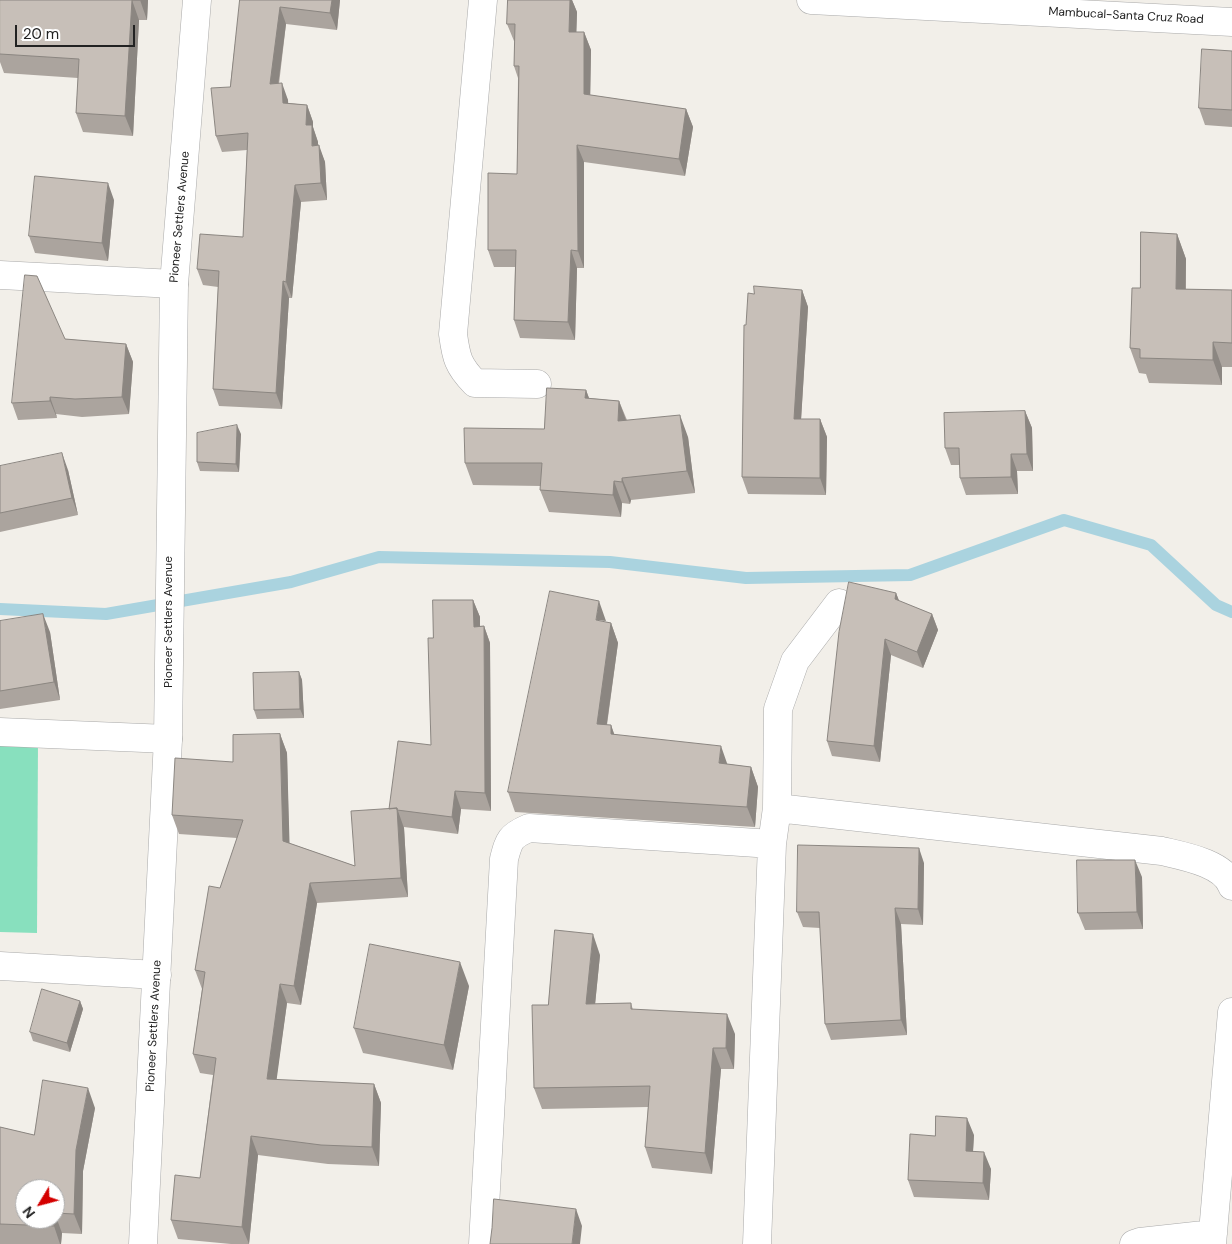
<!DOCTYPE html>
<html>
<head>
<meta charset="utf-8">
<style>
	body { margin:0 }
	#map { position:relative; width:1232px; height:1244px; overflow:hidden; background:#f2efe9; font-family:"DM Sans",sans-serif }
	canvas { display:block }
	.north { position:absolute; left:15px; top:1179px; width:50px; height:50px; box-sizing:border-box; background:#fff; border:1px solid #a7a7a7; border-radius:50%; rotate:233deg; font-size:14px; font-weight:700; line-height:20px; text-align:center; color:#222 }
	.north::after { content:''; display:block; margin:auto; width:18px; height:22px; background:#d40000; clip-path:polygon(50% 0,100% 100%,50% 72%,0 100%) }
	.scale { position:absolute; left:15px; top:25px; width:120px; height:22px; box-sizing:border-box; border:2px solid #222; border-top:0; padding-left:6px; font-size:15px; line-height:18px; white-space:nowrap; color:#222; -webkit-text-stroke:4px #fff; paint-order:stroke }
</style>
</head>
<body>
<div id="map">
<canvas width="1232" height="1244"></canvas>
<div class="north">N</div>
<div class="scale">20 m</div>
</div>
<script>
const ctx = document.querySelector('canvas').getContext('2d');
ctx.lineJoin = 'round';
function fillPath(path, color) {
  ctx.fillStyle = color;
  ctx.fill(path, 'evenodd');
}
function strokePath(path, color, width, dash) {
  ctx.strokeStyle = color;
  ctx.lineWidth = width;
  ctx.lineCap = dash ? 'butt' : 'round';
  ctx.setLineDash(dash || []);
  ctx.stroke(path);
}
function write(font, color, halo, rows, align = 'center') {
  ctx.font = font + ' "DM Sans",sans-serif';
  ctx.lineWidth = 4;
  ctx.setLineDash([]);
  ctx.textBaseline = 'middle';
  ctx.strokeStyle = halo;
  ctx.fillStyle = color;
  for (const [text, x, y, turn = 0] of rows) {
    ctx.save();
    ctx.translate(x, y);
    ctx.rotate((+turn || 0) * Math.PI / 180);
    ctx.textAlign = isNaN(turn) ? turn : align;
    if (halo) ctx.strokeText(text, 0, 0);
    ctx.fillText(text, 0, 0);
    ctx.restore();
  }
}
fillPath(new Path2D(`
	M0 738 38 739 37 933 0 932Z`), '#88e0be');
strokePath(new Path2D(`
	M0 609 106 614 291 582 379 557 610 562 746 578 910 575 1064 520 1151 545 1216 605 1232 612`), '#aad3df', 12);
const minor = new Path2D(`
	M483 0 453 334C456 357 458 366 475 383L537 384
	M811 0 1232 22
	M0 275 174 284
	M0 732 168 739
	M777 808 778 709 795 661 839 603
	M0 966 157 975
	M483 1244 504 859C509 840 510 836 529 828L772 844
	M757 1244 772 844 777 808 1162 851C1183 856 1224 863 1232 886
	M1134 1244 1140 1242 1213 1234
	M1212 1244 1232 1012`);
const tertiary = new Path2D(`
	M143 1244 168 739 174 284 197 0`);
strokePath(minor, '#a9a9a9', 29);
strokePath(tertiary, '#a9a9a9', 29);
strokePath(minor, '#fff', 28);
strokePath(tertiary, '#fff', 28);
fillPath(new Path2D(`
	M0 0H148L147 20H139L133 136 83 132 76 113 78 78 4 73 0 62Z
	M240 0H340L337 30 286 24 279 84 288 100V103L307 105 313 122V127L318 142V145L325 162 327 200 301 202 292 298H289L282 409 219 406 213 389 218 287 203 285 197 269 243 237 247 150 222 152 216 136 230 87Z
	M508 0H572L577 12 576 32H584L591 50 590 95 686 109 693 127 685 176 584 162V268H577L575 340 520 338 514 320 515 267H494L488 250 517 174 518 78 514 66 515 41H514L507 24Z
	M1232 51V127L1205 125 1199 108Z
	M114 200 108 261 35 253 29 236Z
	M1177 234 1186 259V289L1232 290V367H1222V385L1149 383 1146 374 1139 373 1130 348 1140 288Z
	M802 290 808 307 801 419H820L827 437 826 495 748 494 742 477 746 325 754 294Z
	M65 339 126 344 133 362 129 414 82 417 56 414 57 418 18 420 12 403Z
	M586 390 589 398 619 401 627 420 688 437 695 493 631 500 630 504 622 503 621 517 549 512 540 490 541 486 473 485 465 463 544 429Z
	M1025 411 1032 428 1033 471H1017L1018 494 966 495 960 478V465H951L945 448Z
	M241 434 239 472 200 471 197 462Z
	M0 466 68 470 78 515 0 532Z
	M896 593 899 601 932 614 938 630 923 668 891 655 880 762 832 756 827 741Z
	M473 600 480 617V626H484L490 643 491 811 461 809 458 834 404 827 408 897 317 903 301 1005 287 1003 276 1080 374 1084 381 1103 379 1166 328 1164 258 1155 249 1244H231L178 1239 171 1220 200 1178 213 1075 200 1073 193 1054 202 989 195 970 220 888 237 838 179 834 172 815 233 762 280 734 287 753 289 843 355 866 389 809 431 745 433 638Z
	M0 621 50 632 60 700 0 709Z
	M606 622 611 623 618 643 607 725H611L614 734 727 764 751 767 758 787 755 827 515 812 508 792Z
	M299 672 302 680 304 718 257 719 254 710Z
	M924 863 923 925 901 924 907 1035 831 1040 825 1024 820 928 803 927 797 912Z
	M1142 877 1143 929 1085 930 1078 913Z
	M600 955 595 1004 631 1003 633 1010 735 1034 734 1069H721L712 1174 652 1168 645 1147 648 1107 542 1109 534 1088 548 1005Z
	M469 986 453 1070 363 1053 354 1028Z
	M80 1001 83 1009 70 1052 33 1041 30 1032Z
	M95 1108 83 1171 82 1234 62 1233 61 1244H0V1127L34 1135ZM25 1189H55V1219Z
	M974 1135 973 1151 991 1169 989 1200 914 1197 908 1180 935 1136Z`), '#aba49e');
fillPath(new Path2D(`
	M132 0 139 20 133 136 125 116Z
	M140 0H148L147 20Z
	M332 0H340L337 30 330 13Z
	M570 0H572L577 12 576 49 569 32Z
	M280 7 286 24 276 101 270 84Z
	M584 32 591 50 590 111 584 94Z
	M282 83 288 100 289 119 283 103Z
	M307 105 313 122V127L318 142V162L306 125Z
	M686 109 693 127 685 176 679 159Z
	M319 145 325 162 327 200 321 183Z
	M577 145 584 162V268L578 251Z
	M108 183 114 200 108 261 102 243Z
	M295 185 301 202 292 298 286 282Z
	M1177 234 1186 259 1185 313 1176 289Z
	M571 250 577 268 575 340 568 322Z
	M283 281 289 298 282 409 276 393Z
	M802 290 808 307 800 437 794 419Z
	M1213 342 1222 367V385L1213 360Z
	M126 344 133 362 129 414 122 397Z
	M586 390 594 412 585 398Z
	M50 397 56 414 57 418 50 401Z
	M619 401 627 423 618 421Z
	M1025 411 1032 428 1033 471 1027 454Z
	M680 415 688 437 695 493 687 471Z
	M820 419 827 437 826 495 820 478Z
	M237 425 241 434 239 472 236 464Z
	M62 453 68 470 78 515 72 498Z
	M1011 454 1017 471 1018 494 1011 477Z
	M622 478 631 500 630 504 622 482Z
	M614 481 622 503 621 517 613 495Z
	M896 593 902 608 895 599Z
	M473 600 480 617V644L474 627Z
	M599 601 606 621 596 620Z
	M43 614 50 632 60 700 54 682Z
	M932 614 938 630 923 668 917 652Z
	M611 623 618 643 604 744 597 724Z
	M484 626 490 643 491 811 485 793Z
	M885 639 891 655 880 762 874 746Z
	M299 672 302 680 304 718 300 709Z
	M611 725 618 745 611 734Z
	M280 734 287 753 290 860 283 841Z
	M721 746 728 766 719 763Z
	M751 767 758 787 755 827 747 807Z
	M455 791 461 809 458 834 452 817Z
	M397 808 404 828 408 897 401 878Z
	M919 848 924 863 923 925 918 909Z
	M1135 860 1142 877 1143 929 1137 912Z
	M310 883 317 903 301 1005 294 986Z
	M895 908 901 924 907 1035 901 1020Z
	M593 934 600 955 593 1025 586 1004Z
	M460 962 469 986 453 1070 444 1045Z
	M280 984 287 1003 274 1099 267 1079Z
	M80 1001 83 1009 70 1052 67 1043Z
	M727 1014 735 1034 734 1069 726 1048Z
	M713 1048 721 1069 712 1174 705 1153Z
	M374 1084 381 1103 379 1166 372 1147Z
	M88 1088 95 1108 83 1171 82 1234 74 1214 76 1150Z
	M967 1118 974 1135 972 1168 966 1151Z
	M251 1136 258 1155 249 1244 242 1227Z
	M984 1152 991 1169 989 1200 983 1183Z
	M576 1209 582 1226 580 1244H572Z
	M55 1214 62 1233 61 1244H60L54 1226Z`), '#8b8681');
const building = new Path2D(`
	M0 0H140H132L125 116 76 113 79 59 0 54Z
	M240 0H332L330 13 280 7 270 84 282 83 283 103 307 105 306 125H312V146L319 145 321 183 295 185 286 282 283 281 276 393 213 389 219 271 197 269 200 234 243 237 248 133 216 136 211 88 230 87Z
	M508 0H570L569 32H584V94L686 109 679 159 577 145 578 251 571 250 568 322 514 320 516 250H488V173L517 174 519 66H514L515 24H507Z
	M1202 49 1232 51V110L1199 108Z
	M35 176 108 183 102 243 29 236Z
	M1141 232 1177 234 1176 289 1232 290V343L1213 342V360L1140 358V349L1130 348 1132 288H1140Z
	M25 275 37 276 65 339 126 344 122 397 75 399 50 397V401L12 403Z
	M754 286 802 290 794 419H820V478L742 477 744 325H746L748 293 754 294Z
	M547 388 586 390 585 398 619 401 618 421 680 415 687 471 622 478V482L614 481 613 495 540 490 542 463H465L464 428 544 429Z
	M1025 411 1027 454H1011V477L960 478 959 448H945L944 413Z
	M237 425 236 464 197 462V433Z
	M62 453 72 498 0 513V466Z
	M849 582 896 593 895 599 932 614 917 652 885 639 874 746 827 741 839 632Z
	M550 591 599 601 596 620 611 623 597 724 611 725V734L721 746 719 763 751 767 747 807 508 792Z
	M433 600H473L474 627 484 626 485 793 455 791 452 817 397 810V808L389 809 398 741 431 745 428 638H433Z
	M43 614 54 682 0 691V621Z
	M299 672 300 709 254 710 253 673Z
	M280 734 283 841 355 866 351 811 397 808 401 878 310 883 294 986 280 984 267 1079 374 1084 372 1147 321 1145 251 1136 242 1227 171 1220 175 1175 200 1178 216 1058 193 1054 205 972 195 970 209 886 220 888 243 820 172 815 175 758 233 762V735Z
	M798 845 919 848 918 909 895 908 901 1020 825 1024 819 912H797Z
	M1077 860H1135L1137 912 1078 913Z
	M555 930 593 934 586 1004 631 1003V1009L727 1014 726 1048H713L705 1153 645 1147 650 1086 534 1088 532 1005H548Z
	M370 944 460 962 444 1045 354 1028Z
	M42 989 80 1001 67 1043 30 1032Z
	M43 1080 88 1088 76 1150 74 1214 55 1213V1189H25V1219H54V1226L0 1224V1127L34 1135Z
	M936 1116 967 1118 966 1151 984 1152 983 1183 908 1180 910 1134 935 1136Z
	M494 1199 576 1209 572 1244H490L492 1228Z`);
fillPath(building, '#c7bfb8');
strokePath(building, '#8b8681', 1);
write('12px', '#222', '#fff', [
	["Mambucal-Santa Cruz Road",1126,16,3],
	["Pioneer Settlers Avenue",180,217,-85],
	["Pioneer Settlers Avenue",169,622,-90],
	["Pioneer Settlers Avenue",154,1026,-87]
]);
</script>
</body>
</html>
